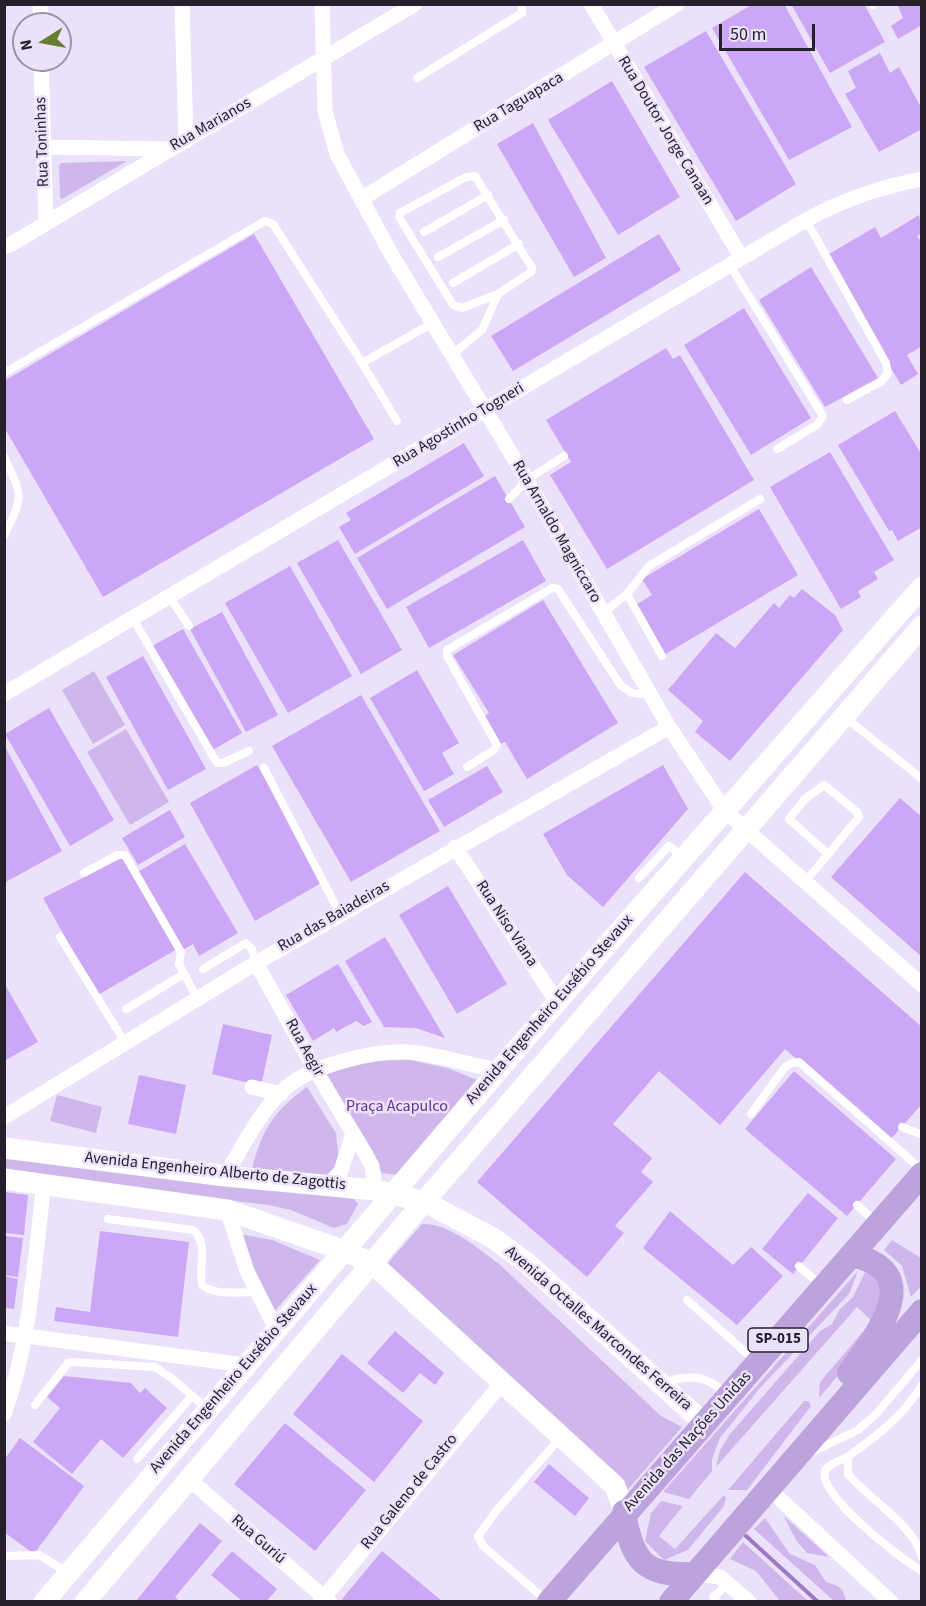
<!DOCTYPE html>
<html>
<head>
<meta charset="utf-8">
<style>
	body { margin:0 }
	#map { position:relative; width:926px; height:1606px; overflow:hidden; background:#ece1fb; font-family:"Source Sans 3",sans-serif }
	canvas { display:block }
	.frame { position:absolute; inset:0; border:6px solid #25202c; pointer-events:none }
	.north { position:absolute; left:12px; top:12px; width:60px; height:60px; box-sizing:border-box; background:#ece1fb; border:2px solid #9c94a8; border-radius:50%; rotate:259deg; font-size:16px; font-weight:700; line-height:24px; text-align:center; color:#25202c }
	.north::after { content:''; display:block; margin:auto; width:21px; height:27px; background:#657e31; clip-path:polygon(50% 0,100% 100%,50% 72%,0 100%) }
	.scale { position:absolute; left:719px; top:24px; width:96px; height:27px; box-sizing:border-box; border:3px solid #25202c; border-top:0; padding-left:8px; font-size:18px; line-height:21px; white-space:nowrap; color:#25202c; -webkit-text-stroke:4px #ece1fb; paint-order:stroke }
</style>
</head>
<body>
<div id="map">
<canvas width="926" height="1606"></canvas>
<div class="frame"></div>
<div class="north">N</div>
<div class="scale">50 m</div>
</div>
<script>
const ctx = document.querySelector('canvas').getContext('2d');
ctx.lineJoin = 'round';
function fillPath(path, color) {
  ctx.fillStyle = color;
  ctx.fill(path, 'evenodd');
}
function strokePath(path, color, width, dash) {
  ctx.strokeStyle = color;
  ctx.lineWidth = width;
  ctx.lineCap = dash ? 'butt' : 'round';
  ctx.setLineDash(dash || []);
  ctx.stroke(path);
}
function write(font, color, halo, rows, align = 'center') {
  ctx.font = font + ' "Source Sans 3",sans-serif';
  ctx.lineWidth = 5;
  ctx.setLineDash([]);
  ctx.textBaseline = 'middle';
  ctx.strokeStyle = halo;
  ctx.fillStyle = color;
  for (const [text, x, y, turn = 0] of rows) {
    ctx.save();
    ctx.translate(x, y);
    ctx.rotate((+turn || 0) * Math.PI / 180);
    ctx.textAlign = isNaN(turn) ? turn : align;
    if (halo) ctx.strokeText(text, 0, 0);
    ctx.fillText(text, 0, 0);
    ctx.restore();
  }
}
fillPath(new Path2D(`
	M127 161 62 199 60 198 59 166 61 163Z
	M94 671 125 725 93 744 62 690Z
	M126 729 169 802 130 825 87 752Z
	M410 1060 447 1068 480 1081 397 1175 382 1173 325 1075 364 1061Z
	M307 1087 336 1133 339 1163 330 1173 319 1179 251 1173C261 1132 272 1112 307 1087Z
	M57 1095 102 1107 96 1133 50 1121Z
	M5 1157 354 1199 358 1204 347 1224 334 1228 291 1210 268 1205 5 1173Z
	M422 1224C449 1223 477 1248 498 1263L661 1416 682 1427 624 1494 387 1264Z
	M240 1234 272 1240 320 1260 271 1315Z
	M892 1240 921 1258V1286L911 1297 902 1266 884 1250Z
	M866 1270 883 1280 880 1326 819 1398 820 1382 872 1321 857 1307 716 1467 720 1450 730 1434 820 1331 832 1324 840 1309 853 1297Z
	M858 1271 849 1294 760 1388 720 1438 712 1459V1471L689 1499 663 1492Z
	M804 1401H809L811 1406 747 1490H728Z
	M723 1496 726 1497 724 1506 688 1550 664 1560 645 1541 651 1513 661 1501 683 1506 659 1536 675 1549Z
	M784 1516 829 1557 807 1553 796 1540Z
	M765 1518 790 1554 815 1565 826 1582 838 1586 843 1591 846 1601H834L754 1529Z
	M743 1542 808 1601H780L756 1571 730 1559Z`), '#cfb7ec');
strokePath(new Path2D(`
	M746 1536 818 1602`), '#9e7ac6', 4);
fillPath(new Path2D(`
	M753 4H784L852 127 789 160 712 28Z
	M791 4H864L885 42 830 73Z
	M897 4H922V25L898 39 891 26 903 18Z
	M706 31 796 184 736 221 644 67Z
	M880 53 890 73 899 67 922 109V129L879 152 845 94 856 88 848 71Z
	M612 81 680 197 618 235 548 120Z
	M533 123 606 258 574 277 497 144Z
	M919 215 922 233 917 236 922 243V346L907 355 918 374 901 385 824 257 875 227 881 238Z
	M254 234 374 439 103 597 4 427V381Z
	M659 234 681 270 513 371 491 336Z
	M811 267 878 378 825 407 759 300Z
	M744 308 811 418 751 455 684 345Z
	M666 348 673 359 680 355 754 480 607 569 550 475 571 462 546 420Z
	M895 411 922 455V527L898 541 892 530 889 531 838 445Z
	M464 443 484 476 355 554 339 527 351 520 346 513Z
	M830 452 894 560 874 572 878 579 858 591 861 597 841 609 770 487Z
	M495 476 525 527 387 609 357 558Z
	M759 509 798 575 664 655 634 606 652 595 642 579Z
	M338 540 402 650 361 674 297 563Z
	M523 540 546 581 429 648 406 607Z
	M290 566 352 676 288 713 225 603Z
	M802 589 835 615 843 630 730 761 695 732 703 721 668 690 716 633 735 648 774 603 779 608 790 595 794 598Z
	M543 600 618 723 527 779 505 742 498 745 484 717 489 713 453 655Z
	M222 612 278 715 246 732 190 629Z
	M183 629 242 733 211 751 152 646Z
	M143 656 206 769 168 790 106 677Z
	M417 670 459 743 442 753 454 774 424 791 370 698Z
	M361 695 440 831 351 882 272 746Z
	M49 708 114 820 70 846 5 734Z
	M4 745 62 851 4 883Z
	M257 765 323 882 255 921 190 803Z
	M663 765 688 809 603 907 567 875 543 834Z
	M487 766 503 792 444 827 428 800Z
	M900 798 922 817V957L831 877Z
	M170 810 185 837 138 865 122 838Z
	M185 844 238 933 199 956 193 944 181 951 136 873Z
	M122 858 177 949 98 995 43 898Z
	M745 872 922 1027V1104L890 1140 785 1049 720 1125 659 1071 613 1124 652 1158 641 1172 653 1182 615 1226 624 1233 587 1277 477 1182Z
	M448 886 507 984 457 1014 399 915Z
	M385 937 445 1038 416 1028 384 1027 345 961Z
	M338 964 372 1022 364 1026 356 1021 336 1032 334 1028 313 1041 286 995Z
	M4 983 38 1042 4 1061Z
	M223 1024 272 1035 261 1086 212 1074Z
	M794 1071 896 1159 847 1216 745 1129Z
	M139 1075 186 1085 176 1134 128 1124Z
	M5 1192 28 1195 24 1235 5 1233Z
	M808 1193 838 1218 793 1274 762 1249Z
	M670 1211 733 1265 751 1247 783 1276 737 1325 643 1248Z
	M100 1231 189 1242 178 1337 54 1321 56 1307 90 1312Z
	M5 1236 23 1238 18 1277 5 1275Z
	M4 1276 18 1279 14 1309 4 1308Z
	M395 1331 444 1373 435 1385 420 1373 403 1393 367 1363Z
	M342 1354 423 1421 374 1482 293 1414Z
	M64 1376 131 1383 140 1393 145 1388 167 1408 123 1458 101 1439 72 1474 33 1442 60 1408 47 1397Z
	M285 1423 366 1490 315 1551 234 1484Z
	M20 1438 84 1486 34 1554 4 1532V1460Z
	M549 1464 589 1498 575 1516 534 1482Z
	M200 1523 222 1541 175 1597 180 1602H135Z
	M232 1551 277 1589 266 1602H243L211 1575Z
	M382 1551 443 1602H345L342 1599Z`), '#cba7f6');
strokePath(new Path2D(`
	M872 4 873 5
	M417 78 522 13V4
	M806 220 886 363 888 373 882 381 847 400
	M424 232 488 195
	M438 257 504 220
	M729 264 823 416 817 425 777 449
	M453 283 519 244
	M452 355 482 330 498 294 531 272 532 268 475 176 466 177 400 213 399 217 453 305 462 308 498 294
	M362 363 397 421
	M4 373 265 221 273 224 362 363 433 323
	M4 457C23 497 24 495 4 536
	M509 499 527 480 564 456
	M627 594 662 656
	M169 596 189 626
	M603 613 627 594 649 566 760 499
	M132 617 217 763H223L249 751
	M846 718 922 779
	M467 767 494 750 497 745 447 656V650L552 588 558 589 621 686 632 693 650 695
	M264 768 340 914
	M84 873 117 855H125L181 952 179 964 197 998
	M639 878 669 846 682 856
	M805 882 859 817 857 812 824 785 805 799 789 819 828 854
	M60 937 124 1041
	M203 969 246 943 252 949 256 963
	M126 1009 184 974
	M751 1114 785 1067 792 1063 799 1062 922 1170
	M902 1127 920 1134
	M857 1205 877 1223
	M108 1219 193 1230C209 1242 198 1268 202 1285 215 1296 240 1292 256 1292
	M799 1266 820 1285
	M687 1300 754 1360
	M662 1382C691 1376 702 1373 726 1393
	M922 1385C906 1413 876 1437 850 1455 843 1460 831 1463 826 1469 811 1490 903 1561 922 1571
	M35 1405 68 1363 73 1362 155 1367 174 1380 206 1408
	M810 1453 858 1430 876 1414 922 1360
	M848 1457V1474C869 1499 914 1525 922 1557
	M137 1459 192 1396
	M4 1556 39 1555 67 1572
	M546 1600 483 1546 478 1536 497 1510 560 1438
	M717 1602 713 1597 728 1584`), '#fff', 8);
strokePath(new Path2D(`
	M40 4 41 24
	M182 4 186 141
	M322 4 325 111 337 154 390 252 527 480 669 727 725 811 922 985
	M591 4 741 257
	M41 60 46 223
	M43 147 169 149
	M361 199 677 4
	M8 246 415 4
	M4 694 806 220C842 200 880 187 922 179
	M455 847 557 1002
	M256 963 316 1071 365 1153 372 1166 375 1190
	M252 1087 281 1094
	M4 1117 256 963 669 727
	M225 1176C242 1148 264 1102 292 1083 317 1065 376 1050 407 1052 437 1054 468 1065 498 1070
	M328 1185 341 1171 353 1133
	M227 1210 247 1271 276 1329
	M4 1333 245 1365
	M4 1414C31 1342 34 1260 44 1185
	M188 1478 329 1602
	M768 1488 891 1602
	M695 1574 720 1577 749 1602
	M320 1602 502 1383`), '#fff', 15);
strokePath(new Path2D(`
	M4 1148 225 1176 375 1190 425 1202 493 1238 528 1264 705 1424
	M4 1179 227 1210 345 1251 373 1264 615 1486 624 1512
	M44 1602 557 1002 922 587
	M85 1602 410 1218 922 626`), '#fff', 21);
strokePath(new Path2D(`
	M849 1373C880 1331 926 1271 851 1255
	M624 1512C632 1562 644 1576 695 1574
	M549 1602 922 1174
	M671 1602 922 1311`), '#bca3db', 24);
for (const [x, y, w] of [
	[778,1340,60]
]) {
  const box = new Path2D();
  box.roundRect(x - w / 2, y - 12, w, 24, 4.5);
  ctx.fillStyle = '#ece1fb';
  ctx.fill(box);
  strokePath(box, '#25202c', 1.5);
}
write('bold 15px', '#25202c', null, [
	["SP-015",778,1340]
]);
write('16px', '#25202c', '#ece1fb', [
	["Rua Taguapaca",519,103,-31],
	["Rua Marianos",211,125,-30],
	["Rua Doutor Jorge Canaan",665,131,59],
	["Rua Toninhas",43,142,-92],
	["Rua Agostinho Togneri",459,426,-31],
	["Rua Arnaldo Magniccaro",556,532,60],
	["Rua das Baiadeiras",334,917,-30],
	["Rua Niso Viana",506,924,57],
	["Avenida Engenheiro Eusébio Stevaux",550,1010,-49],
	["Rua Aegir",304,1048,61],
	["Avenida Engenheiro Alberto de Zagottis",215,1172,6],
	["Avenida Octalles Marcondes Ferreira",598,1329,41],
	["Avenida Engenheiro Eusébio Stevaux",234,1379,-49],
	["Avenida das Nações Unidas",688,1442,-48],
	["Rua Galeno de Castro",410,1492,-51],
	["Rua Guriú",258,1540,41]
]);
write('16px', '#62338d', '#ece1fb', [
	["Praça Acapulco",397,1107]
]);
</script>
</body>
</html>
